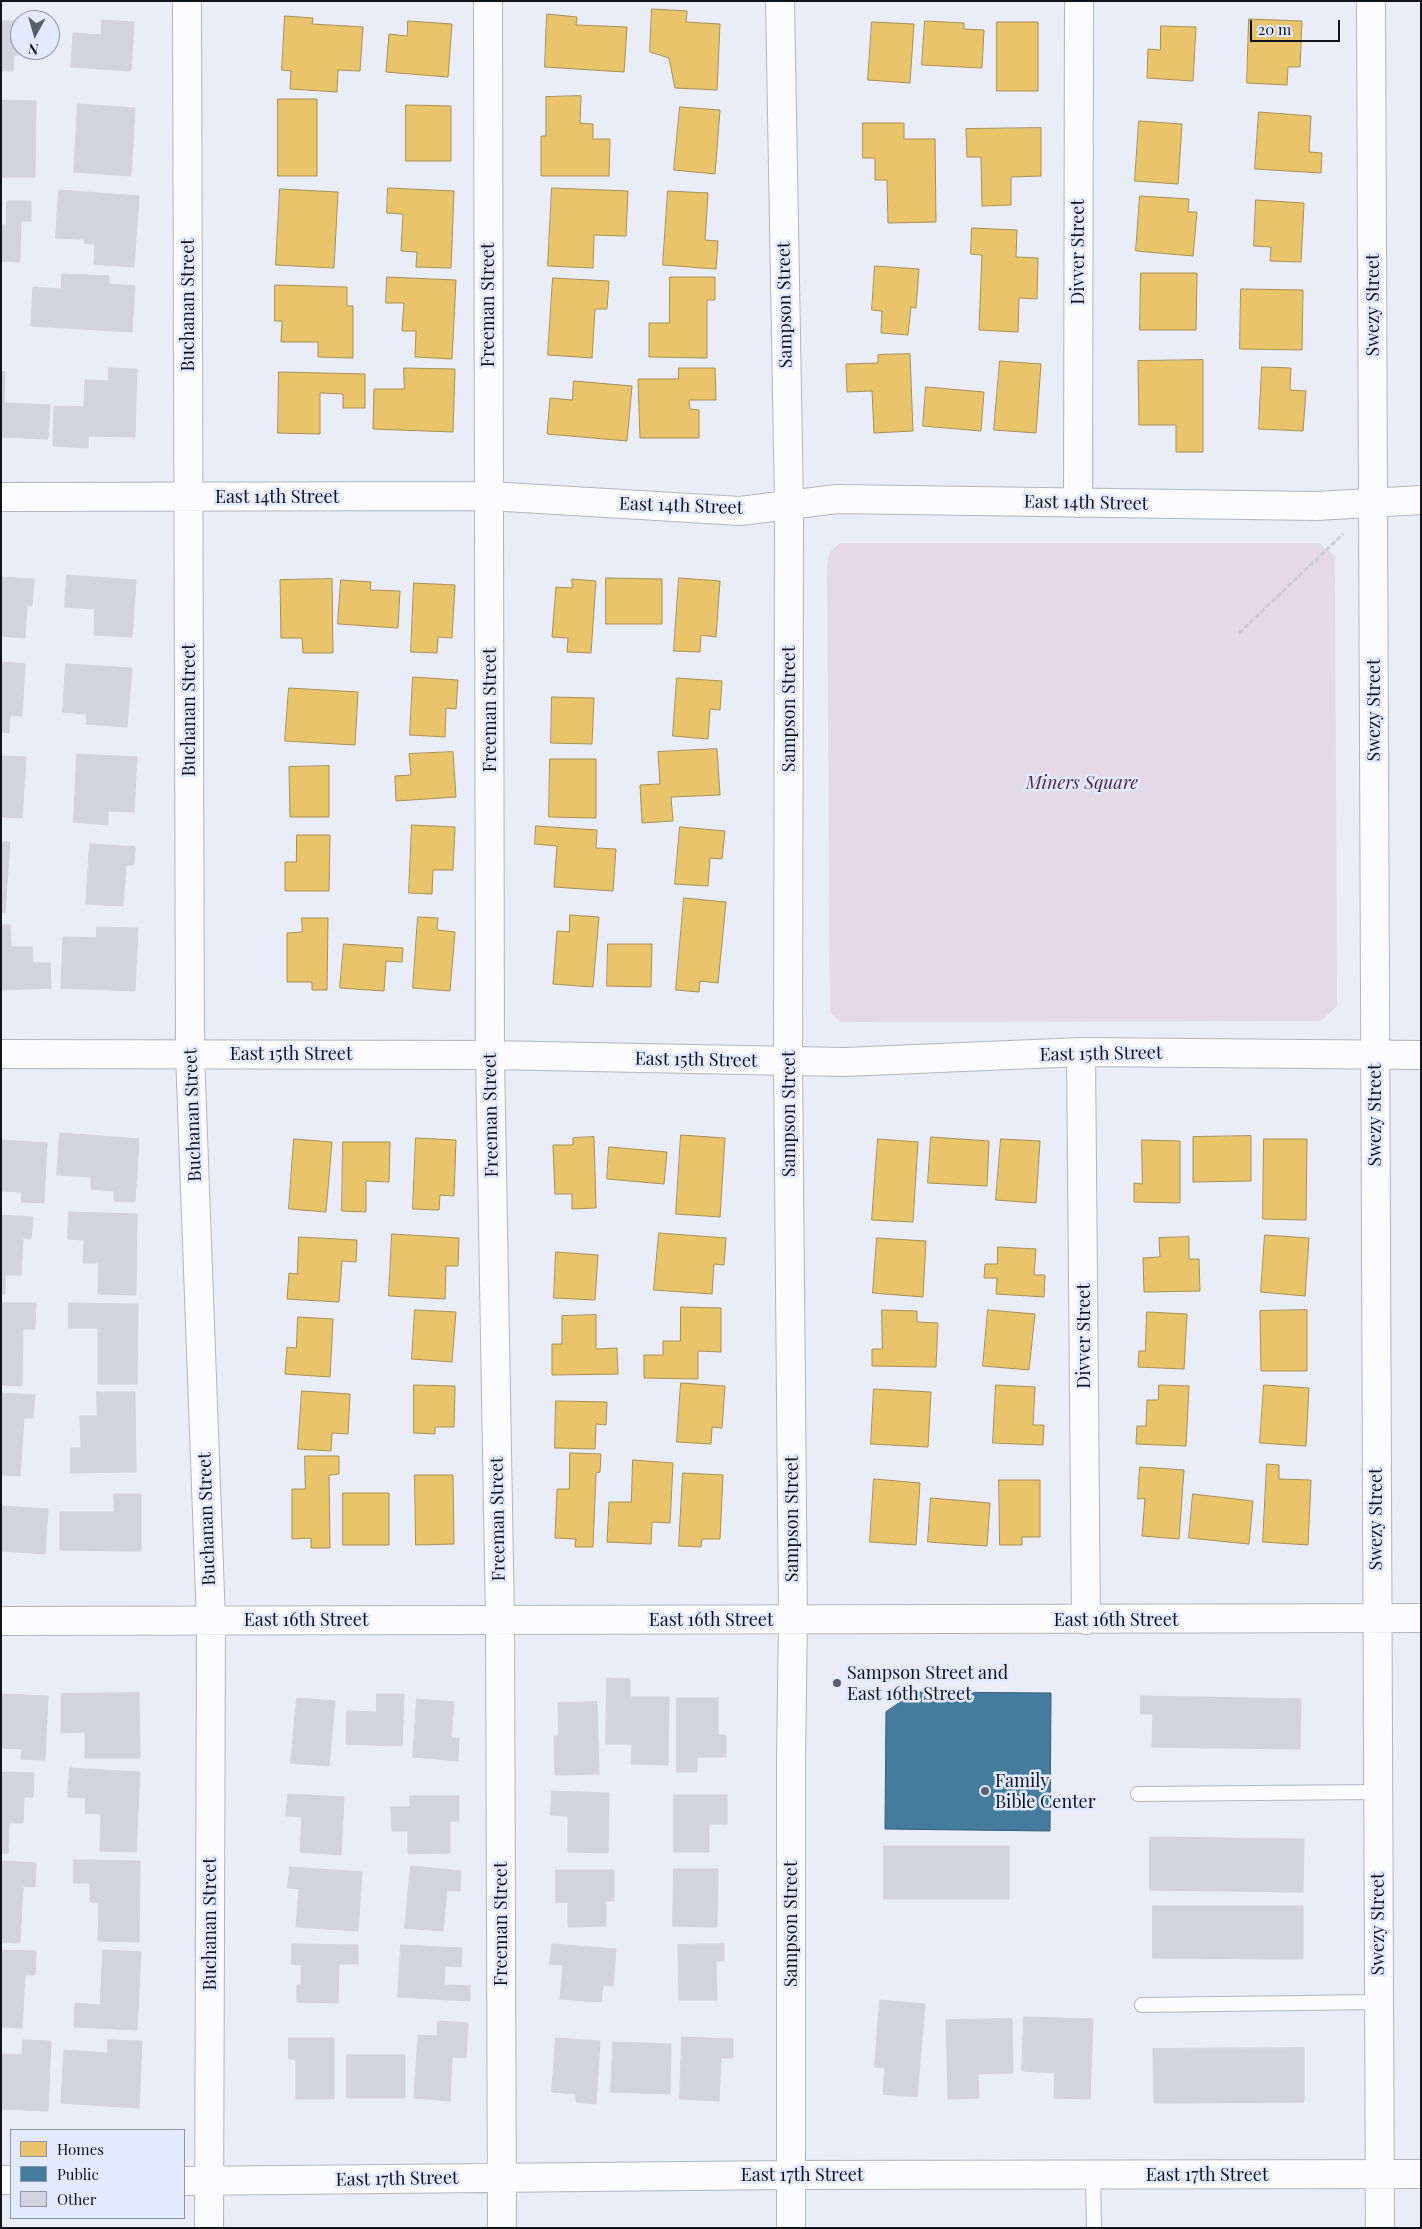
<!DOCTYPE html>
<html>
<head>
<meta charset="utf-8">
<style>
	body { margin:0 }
	#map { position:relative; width:1422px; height:2229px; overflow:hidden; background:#e8edf8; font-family:"Playfair Display",serif }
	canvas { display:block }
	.frame { position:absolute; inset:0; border:2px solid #0f131c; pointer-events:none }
	.legend { position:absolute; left:10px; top:2129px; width:175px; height:90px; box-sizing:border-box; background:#e1eaff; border:1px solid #8d94a4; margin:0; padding:6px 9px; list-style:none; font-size:15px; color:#0f131c }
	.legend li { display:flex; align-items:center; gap:10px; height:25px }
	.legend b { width:25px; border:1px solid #8d94a4 }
	.north { position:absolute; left:10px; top:10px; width:50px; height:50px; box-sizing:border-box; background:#e1eaff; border:1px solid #8d94a4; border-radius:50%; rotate:186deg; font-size:14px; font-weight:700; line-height:20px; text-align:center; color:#0f131c }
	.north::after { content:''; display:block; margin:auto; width:18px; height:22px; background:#5b5f69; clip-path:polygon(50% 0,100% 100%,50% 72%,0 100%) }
	.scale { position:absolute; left:1250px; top:20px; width:90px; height:22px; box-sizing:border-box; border:2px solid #0f131c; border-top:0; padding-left:6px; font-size:15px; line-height:18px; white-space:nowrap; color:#0f131c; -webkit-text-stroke:4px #e1eaff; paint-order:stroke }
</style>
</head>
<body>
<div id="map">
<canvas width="1422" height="2229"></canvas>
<div class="frame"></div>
<ul class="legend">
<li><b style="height:14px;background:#e9c46a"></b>Homes</li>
<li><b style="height:14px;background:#457b9d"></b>Public</li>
<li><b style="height:14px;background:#d3d3e0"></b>Other</li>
</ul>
<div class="north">N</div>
<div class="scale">20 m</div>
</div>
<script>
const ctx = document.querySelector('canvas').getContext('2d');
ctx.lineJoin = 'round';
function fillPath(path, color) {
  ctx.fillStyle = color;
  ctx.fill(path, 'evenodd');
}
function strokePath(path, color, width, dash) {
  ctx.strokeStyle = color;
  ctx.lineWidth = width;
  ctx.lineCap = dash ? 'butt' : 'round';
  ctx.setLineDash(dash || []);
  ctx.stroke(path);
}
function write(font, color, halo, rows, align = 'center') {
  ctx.font = font + ' "Playfair Display",serif';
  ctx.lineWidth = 5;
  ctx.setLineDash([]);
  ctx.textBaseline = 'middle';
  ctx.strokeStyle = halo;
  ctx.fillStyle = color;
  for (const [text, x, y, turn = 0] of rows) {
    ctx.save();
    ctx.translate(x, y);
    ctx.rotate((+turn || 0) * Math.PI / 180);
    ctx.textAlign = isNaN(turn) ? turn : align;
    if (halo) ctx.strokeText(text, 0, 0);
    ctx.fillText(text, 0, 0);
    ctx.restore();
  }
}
fillPath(new Path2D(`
	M841 543H1319L1335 556 1337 1006 1321 1021 840 1022 830 1012 827 564 831 550Z`), '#e5d9e8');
const homes = new Path2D(`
	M652 9 687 11 686 22 720 24 717 90 675 88 669 58 650 52Z
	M547 14 577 17 576 25 627 27 624 72 545 67Z
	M285 16 313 18 312 24 363 27 360 71 338 70 337 92 290 89 291 71 282 70Z
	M1249 19 1302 21 1300 67H1288L1287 85 1247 83Z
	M408 21 452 24 448 77 386 72 389 34 407 36Z
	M925 21 964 23V29L984 30 982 68 922 65Z
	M872 22 914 24 910 83 868 80Z
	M997 22H1038V91H997Z
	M1161 26 1196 27 1193 81 1147 78 1148 49 1160 50Z
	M581 96 580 123 593 124V139H610L609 176H541V136H546V97Z
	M278 99H317V176H278Z
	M406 105 451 106V161H406Z
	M680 107 720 110 715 174 674 170Z
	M1259 112 1311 116 1309 152 1322 153 1321 173 1255 169Z
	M1139 121 1182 124 1178 184 1135 181Z
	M863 123H904V139H935L936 222 888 223 887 180H875V158H863Z
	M1041 128V176L1011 177V205L982 206 981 157H967L966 129Z
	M388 188 454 191 451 268 416 267 417 252 401 251 403 214 387 213Z
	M552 188 628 191 626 236 594 235 593 268 548 266Z
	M280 189 338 192 334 268 276 265Z
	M668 191 708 193 705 240 718 241 716 269 663 265Z
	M1140 196 1189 199 1188 212H1197L1193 256 1136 251Z
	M1256 200 1304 203 1301 262 1270 261 1271 247 1254 246Z
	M972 228 1017 230 1016 257 1038 258 1037 299 1019 298 1018 332 979 330 982 255 971 254Z
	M875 266 919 269 916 308 911 307 908 335 881 333 882 311 872 310Z
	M1141 273H1197L1196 330H1140Z
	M387 277 456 280 452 359 415 357 416 331H402L404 303H386Z
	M670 277H715V300H707V358L649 357V323H669Z
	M553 278 609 281 607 309H595L592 358 548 355Z
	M275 285 347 287V306H353V358L318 357V342H281L282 321H275Z
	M1241 289 1303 290 1302 350 1240 349Z
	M910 354 913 431 874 433 872 391 847 392 846 364 878 363V355Z
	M1203 360V452H1176V425H1139L1138 361Z
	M1000 361 1041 364 1036 433 994 430Z
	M1262 367 1291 368 1290 390 1306 391 1303 431 1259 429Z
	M404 368 455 369 453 432 373 429 374 389H404Z
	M679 368H715L716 400H689L690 409 699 410V438H640L638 379H678Z
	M279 372 365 374V408H343V394L320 393V434L278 433Z
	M574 381 632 386 627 441 547 434 550 398 572 400Z
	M926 387 984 392 981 431 923 426Z
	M606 578 662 579V624H606Z
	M679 578 720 581 716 637 701 635 700 652 674 651Z
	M332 579 333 653H303L302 638H281L280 580Z
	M572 579 596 581 591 653 567 652 568 638 552 637 556 587 572 588Z
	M341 580 371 582 370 590 400 591 398 628 338 624Z
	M414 583 455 585 452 638 438 637 437 653 411 652Z
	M413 677 458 680 456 709 446 708 445 737 410 735Z
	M677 678 722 681 720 710 710 709 708 739 673 736Z
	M289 688 358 692 355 745 285 741Z
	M552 697 594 698 592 744 551 743Z
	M717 749 720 795 671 797 673 821 642 823 640 785 660 784 658 752Z
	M453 752 456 797 396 801 395 776 411 775 409 754Z
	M550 759H596V818L549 817Z
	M329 766V817H290L289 767Z
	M412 825 455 827 453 870H433L432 894 409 893Z
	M536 826 597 830 596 848 616 849 613 891 554 887 557 846 535 844Z
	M680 827 725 831 722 859 710 858 708 886 675 884Z
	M297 835H330L329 891H285V862H296Z
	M684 898 726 902 718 983 700 981 699 992 676 990Z
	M570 915 599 917 593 987 553 984 557 931 569 932Z
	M418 917 438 918 437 930 455 932 450 991 413 988Z
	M302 918H328L327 990H312V982H287V933L302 932Z
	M344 944 403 948 402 962 386 961 384 991 340 988Z
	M608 944H652L651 987 607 986Z
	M681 1135 725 1138 720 1217 676 1214Z
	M1251 1136V1181L1193 1182V1137Z
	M594 1137 596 1208 572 1209V1194H555L553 1145H573V1138Z
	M931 1137 989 1141 987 1186 928 1183Z
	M416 1138 456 1140 454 1196 440 1195 439 1210 413 1209Z
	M294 1139 332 1142 326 1212 289 1209Z
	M878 1139 918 1142 913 1222 872 1220Z
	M1001 1139 1040 1141 1036 1203 996 1200Z
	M1264 1139H1307L1306 1220 1263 1219Z
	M1142 1140 1180 1141V1203L1134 1202V1183L1142 1184Z
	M343 1142H390L389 1182 366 1181V1212L342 1211Z
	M609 1147 667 1152 664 1184 607 1179Z
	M659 1233 726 1238 724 1265 714 1264 712 1294 654 1290Z
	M392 1234 459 1238 458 1266H446L445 1299 389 1296Z
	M1265 1235 1309 1238 1305 1296 1261 1292Z
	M299 1237 357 1240 356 1262 342 1261 339 1302 287 1299 289 1273 297 1274Z
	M1189 1237V1259H1199L1200 1291 1144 1292 1143 1258 1160 1257 1159 1238Z
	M877 1238 926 1241 923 1297 873 1293Z
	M998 1247 1036 1249 1034 1275H1045L1044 1297 996 1294 997 1278H984L985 1264H997Z
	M556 1252 598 1255 595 1300 554 1298Z
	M681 1307 721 1308V1352L698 1351V1379L644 1378V1355H663V1341H680Z
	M415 1310 456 1312 452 1362 412 1359Z
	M882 1310 917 1311V1322L938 1323 936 1367 872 1366V1349H882Z
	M988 1310 1035 1314 1029 1370 983 1366Z
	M1307 1310V1371H1261L1260 1311Z
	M1147 1312 1187 1314 1184 1369 1138 1367 1139 1351H1145Z
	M596 1315V1349L617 1348 618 1374 552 1375V1344H562V1316Z
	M298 1317 333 1319 330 1377 285 1374 287 1347 296 1348Z
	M681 1383 725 1386 722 1428 712 1427 711 1444 677 1442Z
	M414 1385 455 1386 454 1427H435V1434L414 1433Z
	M996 1385 1035 1387 1033 1425H1044L1043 1445 993 1443Z
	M1159 1385 1189 1386 1186 1446 1136 1444 1137 1426H1146L1147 1400H1158Z
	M1264 1385 1309 1388 1306 1446 1260 1443Z
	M874 1389 931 1392 928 1447 871 1444Z
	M302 1391 350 1394 348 1434 332 1433 331 1451 298 1449Z
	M556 1401 607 1402 606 1425 596 1424 595 1449 555 1448Z
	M570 1453 601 1454 600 1472 596 1473 593 1547H575L576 1539 555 1538 557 1489H569Z
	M305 1456H339V1474L329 1475 330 1548H311V1538L292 1539V1489H305Z
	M633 1460 673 1463 670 1523 652 1522 651 1544 607 1542 609 1502H631Z
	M1267 1464 1279 1465V1479L1311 1480 1308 1545 1263 1542Z
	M1140 1467 1184 1470 1179 1539 1142 1536 1145 1498 1138 1499Z
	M683 1473 723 1475 720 1539H702L701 1547 679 1546Z
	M415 1475H453L454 1544 416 1545Z
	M874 1479 920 1483 916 1545 870 1542Z
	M999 1480H1040V1537H1022V1545H1000Z
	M343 1493H389V1545H343Z
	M1193 1494 1253 1501 1249 1544 1189 1538Z
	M931 1498 990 1503 987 1546 928 1542Z`);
fillPath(homes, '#e9c46a');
strokePath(homes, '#a88f53', 1);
const public = new Path2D(`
	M915 1692 1051 1693 1050 1831 885 1829 886 1712Z`);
fillPath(public, '#457b9d');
strokePath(public, '#355c76', 1);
const building = new Path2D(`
	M102 20 134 22 131 71 71 67 73 33 101 35Z
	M1 21H20V50H38V55H14L13 71H1Z
	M1 100 36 101 35 177H1Z
	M78 104 135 108 131 176 74 172Z
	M59 190 139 196 134 267 94 264 95 244 84 243 85 239 56 238Z
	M7 201H31V221H21L20 262 1 261V225H6Z
	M62 274 109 276V284L135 286 132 332 31 326 33 287 61 289Z
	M109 368 137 369 135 437 88 436V448L53 446 54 406 84 407 85 380 108 381Z
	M1 371 5 372 4 403 50 405 48 439 1 437Z
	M67 575 136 580 132 637 94 635 95 609 65 607Z
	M1 577 34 579 32 606 27 605 25 638 1 636Z
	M1 662 25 664 22 716 10 715 9 733 1 732Z
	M66 664 132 668 127 727 86 724 87 714 63 712Z
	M77 754 137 757 134 812 108 811V825L74 822Z
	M1 756 26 757 22 818 1 817Z
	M1 842H10L5 913 1 912Z
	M90 844 135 847 134 865H126L123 906 86 904Z
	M1 925H10L11 947H32L33 963H50L51 988 1 990Z
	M97 927 138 928 135 991 61 988 63 937 96 938Z
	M60 1133 139 1139 135 1202 114 1201V1191L91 1189V1177L57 1175Z
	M1 1140 47 1143 44 1203 21 1202 22 1192 1 1191Z
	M69 1212 137 1214 136 1295 98 1294 99 1263H83L84 1240 68 1239Z
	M1 1215 33 1217 31 1239 23 1238 21 1275H5V1294H1Z
	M1 1303H36L35 1329H23L22 1386 1 1385Z
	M69 1303 138 1304 137 1384H98V1328H69Z
	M97 1392H135L136 1472 71 1473V1448H81L80 1416H97Z
	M1 1393 35 1395 33 1418H24L20 1476 1 1475Z
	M114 1494H141V1551L60 1550V1512H114Z
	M1 1506 48 1509 45 1554 1 1551Z
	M607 1678 630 1679V1697H669L668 1765 631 1764 632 1744H606Z
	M139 1693 140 1758H85V1732L61 1733V1694Z
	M1 1694 48 1696 45 1760 21 1759 22 1749 1 1748Z
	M377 1694H404L402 1746 346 1744 347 1711 376 1712Z
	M1141 1696 1301 1699 1300 1749 1152 1747 1153 1714H1141Z
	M297 1698 335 1701 329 1766 291 1763Z
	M677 1698H718V1735H726V1757H697V1772H677Z
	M417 1699 454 1702 451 1738H459L458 1761 413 1757Z
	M597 1702 599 1774 555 1775 554 1736H559L558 1703Z
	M70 1768 140 1772 136 1852 100 1851 101 1814 85 1813 86 1798 68 1797Z
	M1 1772 34 1773 33 1797H24L23 1823H9L8 1853H1Z
	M552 1791 609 1793 608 1853 568 1852V1816L551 1815Z
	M288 1794 344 1797 341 1855 300 1852 302 1817 286 1816Z
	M674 1795H727V1824H709V1852H674Z
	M410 1796H459V1821H450V1853L408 1854V1831H392L391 1807H410Z
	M1150 1837 1304 1839 1303 1892 1150 1890Z
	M884 1846H1009V1899H884Z
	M74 1860 140 1861 139 1942 98 1941 99 1903 90 1902V1883H74Z
	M1 1861 36 1863 35 1887 23 1886 20 1943 1 1942Z
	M411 1866 461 1871 460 1891 447 1890 443 1931 405 1928Z
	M290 1867 362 1872 358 1931 296 1927 299 1889 288 1888Z
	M674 1869H718L717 1927 673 1926Z
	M556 1870H614V1901H606V1926L568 1927V1902L556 1903Z
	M1153 1906H1303V1959L1153 1958Z
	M292 1944 358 1945V1964H339L338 2003 297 2002V1985H301V1965L292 1964Z
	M552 1944 616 1949 613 1986 603 1985 601 2002 560 1999 563 1965 550 1964Z
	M724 1944V1961H716L717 2000H679L678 1945Z
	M401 1945 462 1948 461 1967 445 1966 444 1985 470 1986V2001L398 1997Z
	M1 1950 36 1951 35 1975H25L22 2028 1 2027Z
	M103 1950 141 1952 137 2030 74 2027 75 2003 100 2005Z
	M880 2000 925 2004 917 2097 883 2094 885 2068 875 2067Z
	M1024 2017 1093 2019 1090 2099 1054 2098 1055 2073 1022 2071Z
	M1012 2019 1013 2073 978 2074 979 2098 948 2099 946 2020Z
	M438 2021 468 2023 466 2058 452 2057 450 2101 414 2098 418 2035 437 2036Z
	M682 2037 733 2039V2058H721L719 2101 680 2099Z
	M289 2038H334V2099H296V2060L289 2059Z
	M556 2038 600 2041 596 2104 576 2102V2094L552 2092Z
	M23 2040 51 2041 48 2111 1 2109V2054L22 2055Z
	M108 2040 142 2041 139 2108 61 2103 64 2050 107 2053Z
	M613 2042 671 2044 670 2094 611 2092Z
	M1304 2048V2102L1154 2103 1153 2049Z
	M347 2055H405V2098H347Z`);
fillPath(building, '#d3d3e0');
strokePath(building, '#d1d2db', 1);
const service = new Path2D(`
	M1138 1794 1378 1792
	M1142 2005 1379 2002
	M1093 2175 1094 2228`);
const minor = new Path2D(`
	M187 1 190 1054 211 1621 209 2228
	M488 1 490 1055 500 1621 502 2228
	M780 1 789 505 788 1061 793 1620 791 1761V2228
	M1371 1 1380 2228
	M1 497 489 496 740 511 837 499 1316 506 1421 500
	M1078 503 1079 1
	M1081 1052 1086 1620
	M1 1054 490 1055 845 1062 1081 1052 1421 1055
	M1 1621 1421 1618
	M1 2180H11
	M184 2181 790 2175 1421 2174`);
strokePath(service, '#b1b5bf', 16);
strokePath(minor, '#b1b5bf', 30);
strokePath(new Path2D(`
	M1239 633 1343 534`), '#cbccd0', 3, [5, 2.5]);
strokePath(service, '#fcfcfe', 14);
strokePath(minor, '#fcfcfe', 28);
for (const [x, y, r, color] of [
	[837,1683,5,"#5b5f69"],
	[985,1791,5,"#5b5f69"]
]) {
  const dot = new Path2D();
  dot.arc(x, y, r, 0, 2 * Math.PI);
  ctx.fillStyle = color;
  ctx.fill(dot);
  strokePath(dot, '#e1eaff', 2);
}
write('18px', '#0f131c', '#e1eaff', [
	["Divver Street",1078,252,-90],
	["Buchanan Street",188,305,-90],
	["Freeman Street",488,305,-90],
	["Sampson Street",785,305,-91],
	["Swezy Street",1373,305,-90],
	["East 14th Street",277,497],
	["East 14th Street",1086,503,1],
	["East 14th Street",681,506,2],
	["Sampson Street",789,709,-90],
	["Buchanan Street",189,710,-90],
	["Freeman Street",490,710,-90],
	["Swezy Street",1374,710,-90],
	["East 15th Street",291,1054],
	["East 15th Street",1101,1054,-1],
	["East 15th Street",696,1060,1],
	["Sampson Street",789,1114,-90],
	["Buchanan Street",193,1115,-92],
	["Freeman Street",491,1115,-91],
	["Swezy Street",1375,1115,-90],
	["Divver Street",1084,1336,-90],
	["Buchanan Street",207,1519,-92],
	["Freeman Street",498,1519,-91],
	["Sampson Street",792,1519,-90],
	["Swezy Street",1376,1519,-90],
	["East 16th Street",306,1620],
	["East 16th Street",711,1620],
	["East 16th Street",1116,1620],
	["Buchanan Street",210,1924,-90],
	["Freeman Street",501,1924,-90],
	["Sampson Street",791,1924,-90],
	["Swezy Street",1378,1924,-90],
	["East 17th Street",802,2175],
	["East 17th Street",1207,2175],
	["East 17th Street",397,2179,-1]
]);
write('italic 18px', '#532349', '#e1eaff', [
	["Miners Square",1082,783]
]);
write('18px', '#0f131c', '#e1eaff', [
	["Sampson Street and",847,1673],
	["East 16th Street",847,1694],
	["Family",995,1781],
	["Bible Center",995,1802]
], 'left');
</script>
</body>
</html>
